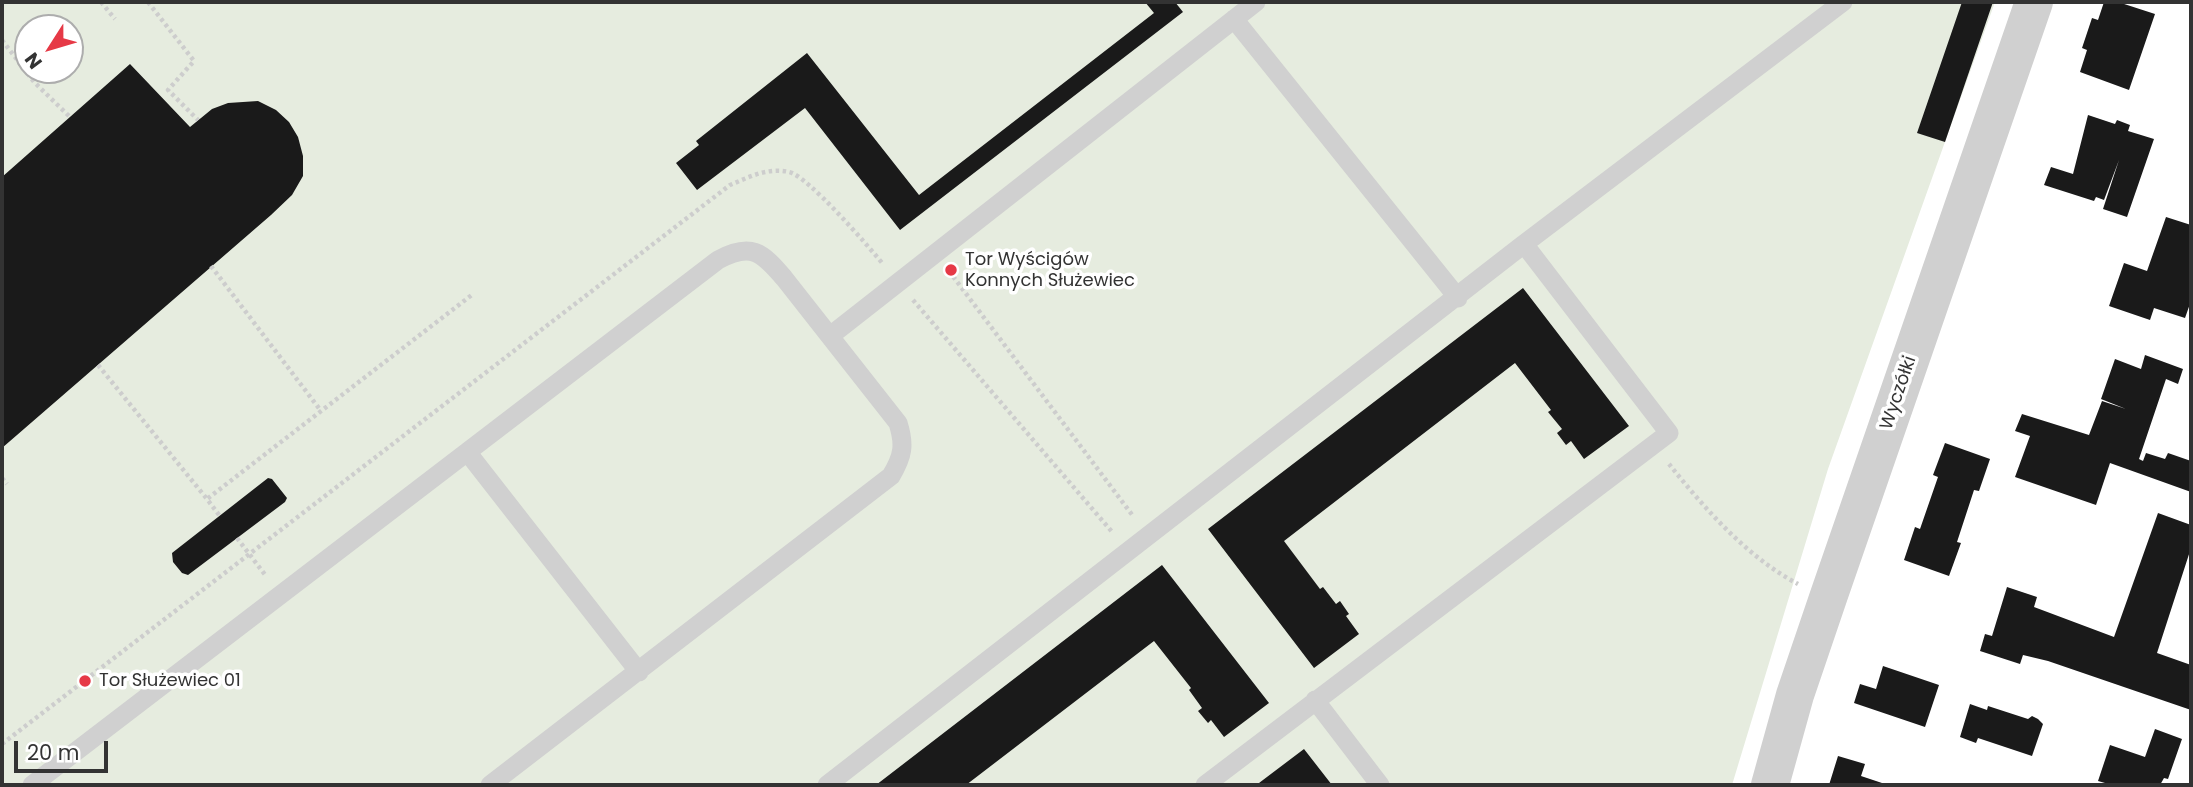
<!DOCTYPE html>
<html>
<head>
<meta charset="utf-8">
<style>
	body { margin:0 }
	#map { position:relative; width:2193px; height:787px; overflow:hidden; background:#fff; font-family:Poppins,sans-serif }
	canvas { display:block }
	.frame { position:absolute; inset:0; border:4px solid #333; pointer-events:none }
	.north { position:absolute; left:14px; top:14px; width:70px; height:70px; box-sizing:border-box; background:#fff; border:2px solid #adadad; border-radius:50%; rotate:233deg; font-size:19px; font-weight:700; line-height:28px; text-align:center; color:#333 }
	.north::after { content:''; display:block; margin:auto; width:24px; height:32px; background:#e63946; clip-path:polygon(50% 0,100% 100%,50% 72%,0 100%) }
	.scale { position:absolute; left:14px; top:741px; width:94px; height:32px; box-sizing:border-box; border:4px solid #333; border-top:0; padding-left:9px; font-size:21px; line-height:24px; white-space:nowrap; color:#333; -webkit-text-stroke:5px #fff; paint-order:stroke }
</style>
</head>
<body>
<div id="map">
<canvas width="2193" height="787"></canvas>
<div class="frame"></div>
<div class="north">N</div>
<div class="scale">20 m</div>
</div>
<script>
const ctx = document.querySelector('canvas').getContext('2d');
ctx.lineJoin = 'round';
function fillPath(path, color) {
  ctx.fillStyle = color;
  ctx.fill(path, 'evenodd');
}
function strokePath(path, color, width, dash) {
  ctx.strokeStyle = color;
  ctx.lineWidth = width;
  ctx.lineCap = dash ? 'butt' : 'round';
  ctx.setLineDash(dash || []);
  ctx.stroke(path);
}
function write(font, color, halo, rows, align = 'center') {
  ctx.font = font + ' Poppins,sans-serif';
  ctx.lineWidth = 7;
  ctx.setLineDash([]);
  ctx.textBaseline = 'middle';
  ctx.strokeStyle = halo;
  ctx.fillStyle = color;
  for (const [text, x, y, turn = 0] of rows) {
    ctx.save();
    ctx.translate(x, y);
    ctx.rotate((+turn || 0) * Math.PI / 180);
    ctx.textAlign = isNaN(turn) ? turn : align;
    if (halo) ctx.strokeText(text, 0, 0);
    ctx.fillText(text, 0, 0);
    ctx.restore();
  }
}
fillPath(new Path2D(`
	M2 2H1995L1828 469 1732 785H2ZM28 28H70V70H28Z`), '#e6ecdf');
fillPath(new Path2D(`
	M1145 2H1175L1183 12 900 230 805 108 697 190 676 163 699 145 696 141 807 53 919 195 1154 13Z
	M1962 2H1993L1945 142 1917 133Z
	M2104 2H2118L2155 14 2129 90 2080 72 2087 50 2082 48 2092 18 2098 20Z
	M130 64 190 127 212 109 228 103 258 101 276 110 289 122 298 137 303 156V176L292 195 271 215 2 448V177Z
	M2088 115 2115 124 2117 120 2130 125 2128 131 2154 139 2127 217 2103 209 2119 160 2104 200 2096 197 2094 201 2044 185 2051 167 2073 174Z
	M2166 217 2191 225V301L2185 318 2154 308 2150 320 2109 306 2124 263 2147 271Z
	M1523 288 1629 426 1584 459 1571 441 1566 445 1557 433 1562 429 1548 412 1551 410 1515 363 1284 541 1320 589 1323 587 1336 604 1340 601 1349 614 1346 616 1359 634 1314 668 1208 529Z
	M2145 355 2183 369 2178 384 2166 379 2139 459 2143 461 2146 453 2165 459 2168 453 2191 461V492L2110 463 2096 505 2015 477 2030 436 2015 431 2022 414 2089 435 2102 401 2126 409 2101 399 2115 359 2141 369Z
	M1945 443 1990 459 1979 491 1974 490 1957 542 1961 543 1949 576 1904 560 1915 527 1920 529 1938 477 1933 475Z
	M268 478 272 479 287 498 285 502 188 575 182 573 173 562 172 553Z
	M2158 513 2191 525V548L2157 653 2191 665V710L2048 661 2023 655 2020 664 1980 651 1985 634 1992 636 2007 587 2037 597 2034 607 2114 637Z
	M1162 565 1269 703 1224 737 1211 720 1208 723 1198 711 1202 708 1189 690 1191 688 1154 641 966 785H876Z
	M1883 666 1939 685 1925 727 1854 703 1860 684 1876 689Z
	M1970 704 1987 710 1988 706 2028 719 2032 716 2038 719 2043 724 2032 756 1978 738 1976 743 1960 737Z
	M2155 729 2182 739 2168 779 2164 778 2160 785H2112L2098 781 2110 745 2145 757Z
	M1304 749 1332 785H1260L1259 783Z
	M1838 756 1865 764 1861 776 1888 785H1829Z`), '#1a1a1a');
strokePath(new Path2D(`
	M2 2H3
	M101 2 115 19
	M148 2 194 61 168 90 198 120
	M2 40 34 82 70 117
	M211 266 321 411
	M949 271 1133 516
	M913 300 1113 533
	M98 365 207 499
	M1669 464C1705 509 1747 557 1798 584
	M2 478 7 484
	M219 515 207 499 473 294
	M237 538 266 576
	M2 744 730 185C749 177 768 167 789 172 808 176 868 246 883 264`), '#cdcdcd', 4.5, [3.5, 3.5]);
strokePath(new Path2D(`
	M1234 19 1458 298
	M1524 244 1843 2
	M830 336 1256 2
	M468 453 639 672
	M1315 700 1380 785
	M32 785 718 260C751 242 762 252 784 278L898 423C905 445 903 456 891 476L490 785
	M827 785 1524 244 1669 433 1205 785`), '#d0d0d0', 19);
strokePath(new Path2D(`
	M1770 785 1795 695 1829 595 2034 2`), '#d0d0d0', 38);
for (const [x, y, r, color] of [
	[951,270,7,"#e63946"],
	[85,681,7,"#e63946"]
]) {
  const dot = new Path2D();
  dot.arc(x, y, r, 0, 2 * Math.PI);
  ctx.fillStyle = color;
  ctx.fill(dot);
  strokePath(dot, '#fff', 2.5);
}
write('18px', '#333', '#fff', [
	["Tor Wyścigów",965,260],
	["Konnych Służewiec",965,281],
	["Tor Służewiec 01",99,681]
], 'left');
write('18px', '#333', '#fff', [
	["Wyczółki",1899,393,-71]
]);
</script>
</body>
</html>
